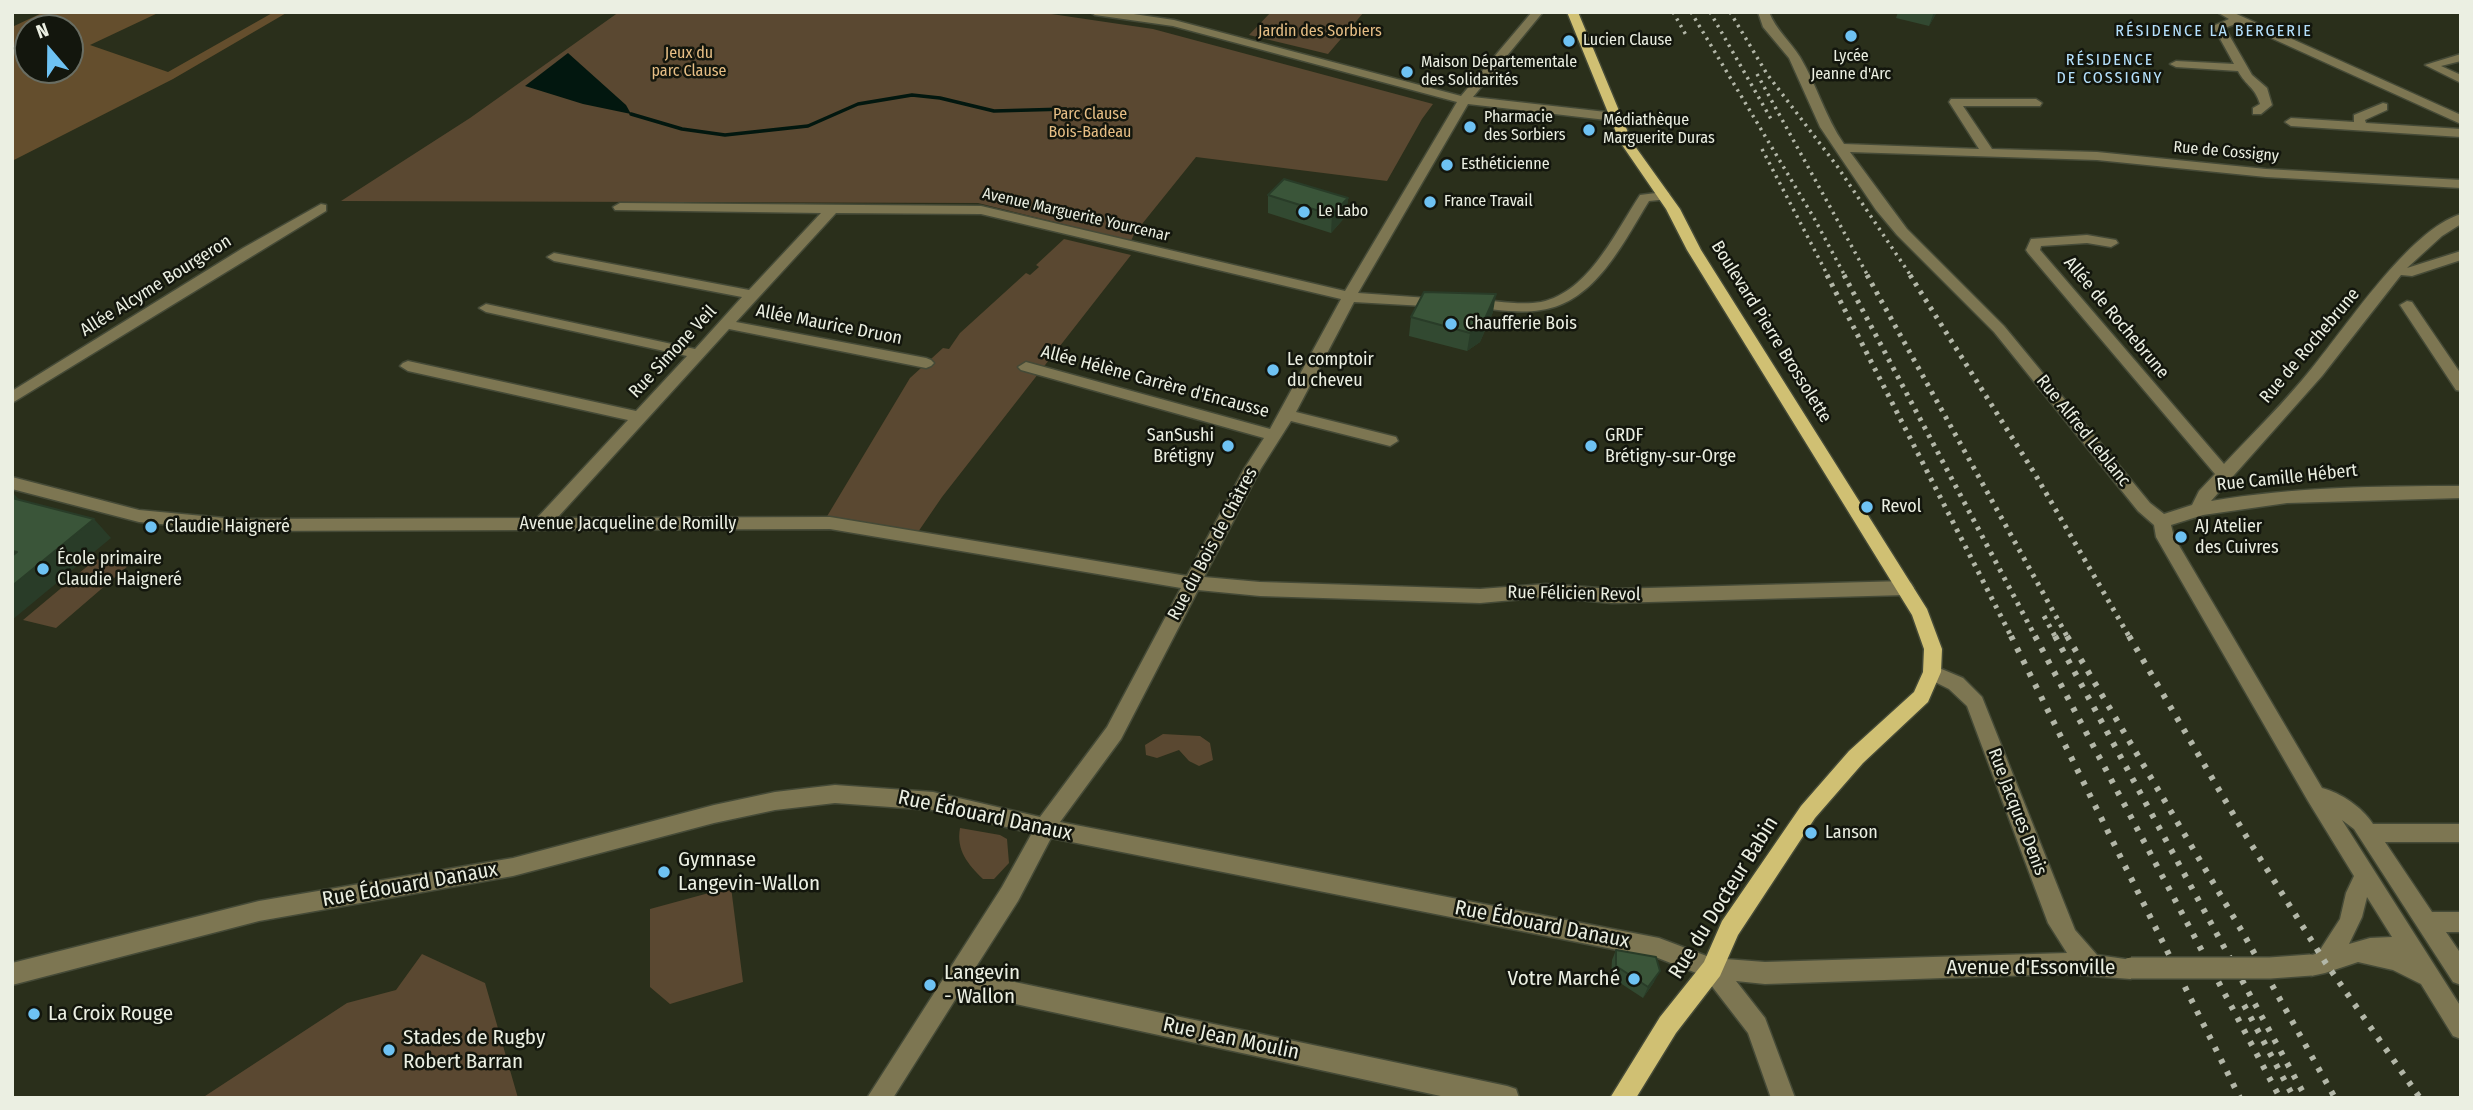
<!DOCTYPE html>
<html>
<head>
<meta charset="utf-8">
<style>
	body { margin:0 }
	#map { position:relative; width:2473px; height:1110px; overflow:hidden; background:#2a2f1b; font-family:"Fira Sans Condensed",sans-serif }
	canvas { display:block }
	.frame { position:absolute; inset:0; border:14px solid #ebefe2; pointer-events:none }
	.north { position:absolute; left:14px; top:14px; width:70px; height:70px; box-sizing:border-box; background:#13160d; border:2px solid #696d62; border-radius:50%; rotate:340deg; font-size:19px; font-weight:700; line-height:28px; text-align:center; color:#ebefe2 }
	.north::after { content:''; display:block; margin:auto; width:24px; height:32px; background:#6ec2f3; clip-path:polygon(50% 0,100% 100%,50% 72%,0 100%) }
</style>
</head>
<body>
<div id="map">
<canvas width="2473" height="1110"></canvas>
<div class="frame"></div>
<div class="north">N</div>
</div>
<script>
const ctx = document.querySelector('canvas').getContext('2d');
ctx.lineJoin = 'round';
function fillPath(path, color) {
  ctx.fillStyle = color;
  ctx.fill(path, 'evenodd');
}
function strokePath(path, color, width, dash) {
  ctx.strokeStyle = color;
  ctx.lineWidth = width;
  ctx.lineCap = dash ? 'butt' : 'round';
  ctx.setLineDash(dash || []);
  ctx.stroke(path);
}
function write(font, color, halo, rows, align = 'center') {
  ctx.font = font + ' "Fira Sans Condensed",sans-serif';
  ctx.lineWidth = 5;
  ctx.setLineDash([]);
  ctx.textBaseline = 'middle';
  ctx.strokeStyle = halo;
  ctx.fillStyle = color;
  for (const [text, x, y, turn = 0] of rows) {
    ctx.save();
    ctx.translate(x, y);
    ctx.rotate((+turn || 0) * Math.PI / 180);
    ctx.textAlign = isNaN(turn) ? turn : align;
    if (halo) ctx.strokeText(text, 0, 0);
    ctx.fillText(text, 0, 0);
    ctx.restore();
  }
}
fillPath(new Path2D(`
	M619 12H1038L1153 29 1433 104 1422 119 1387 181 1196 157 1134 234 1131 241 978 203 341 201 470 118Z
	M1271 12H1364L1328 54 1249 35Z
	M1064 239 1131 255 942 497 918 532 826 518 910 378 943 348 949 349 960 333 1026 273 1030 275 1039 267 1036 265Z
	M96 559 128 566 56 628 23 620Z
	M1163 734 1200 736 1210 743 1213 760 1199 766 1189 761 1179 750 1157 758 1146 755 1145 745Z
	M960 828 1000 835 1007 839 1009 863 994 879H983C968 864 956 851 960 828Z
	M731 887 743 982 670 1004 650 987V909Z
	M422 954 485 983 518 1098H202L347 1003 396 990Z`), '#5a4831');
fillPath(new Path2D(`
	M44 12H160L90 45 168 72 274 12H288L173 79 12 161V27ZM28 28H70V70H28Z`), '#644e2d');
fillPath(new Path2D(`
	M568 53 626 105 631 114 583 104 525 86Z`), '#02170f');
strokePath(new Path2D(`
	M631 114 682 129 725 135 808 126 858 104 912 95 940 98 994 111 1066 109`), '#02170f', 3.5);
const minor = new Path2D(`
	M1090 12H1120L1174 20 1461 96 1532 12H1543L1473 97 1615 113 1621 117 1615 121 1468 104 1358 293 1442 299 1449 303 1442 307 1354 302 1296 412 1396 437 1398 441 1390 446 1291 421 1260 470 1204 577 1260 582 1480 589 1546 584 1612 589 1905 581 1911 583 1914 588 1911 593 1905 595 1612 603 1546 597 1480 603 1260 596 1198 590 1121 739 1060 822 1659 938 1712 958 1765 962 2067 953 2048 923 1967 706 1949 689 1925 677 1923 672 1925 667 1932 665 1963 678 1982 697 2075 930 2097 955 2139 961 2142 968 2139 975 2131 979 2064 974 1765 984 1736 981 1765 1018 1795 1098H1771L1748 1033 1704 976 1658 958 1051 838 1018 901 972 973 1507 1086 1516 1089 1519 1098H1450L960 992 893 1098H867L1002 887 1032 833 933 810 835 803 775 810 714 823 513 876 259 921 12 985V963L259 901 513 858 714 805 775 792 835 785 933 792 1040 817 1107 727 1181 588 830 529 235 531 139 522 12 489V477L139 510 235 519 537 518 628 420 408 371 400 366 403 363 408 361 636 411 687 356 486 312 479 308 486 304 695 349 742 297 554 261 547 257 554 253 749 290 821 213 615 210 613 207 620 203 981 206 1345 291 1457 102 1173 26 1095 15ZM836 213 981 214 1341 299 1270 429 1026 362 1018 367 1021 370 1264 438 1244 469 1187 576 830 517 557 518 729 329 926 368 931 366 934 363 931 360 926 358 736 322Z
	M1758 12H1769C1776 30 1790 41 1800 57 1817 85 1825 117 1844 144L1979 149 1949 102 1951 99H2036L2042 103 2040 106H1963L1992 149 2097 152 2266 169 2461 180V188L2266 177 2097 160 1850 152 1907 229 2004 326 2150 503 2164 514 2192 505 2199 491 2215 474 2028 253 2026 250 2031 239 2087 235 2116 240 2118 243 2111 247 2087 243 2041 246 2040 250 2224 464C2254 432 2285 402 2312 368 2347 326 2409 230 2461 214V224L2442 236 2407 268 2461 251V260L2412 276 2401 275 2322 376 2211 501C2294 487 2377 486 2461 486V498L2287 503 2203 515 2171 525 2174 537 2322 788C2341 793 2362 807 2373 824H2461V842H2385L2432 912H2461V932H2446L2461 954V985L2453 982 2354 829 2342 820 2461 1007V1039L2453 1036 2421 984 2393 970 2358 962 2325 973 2311 976 2303 972 2300 965 2303 958 2318 953 2340 919 2346 893 2354 876 2308 801 2156 537 2154 525 2138 511 1994 332 1897 235 1876 210 1820 127 1789 58 1763 27ZM2367 897 2392 937 2370 938 2349 944 2362 917Z
	M2217 12H2232L2461 115V124L2238 23 2225 28 2252 75 2267 88 2272 105 2261 114H2253V108L2260 104C2255 87 2246 86 2238 71L2176 67 2170 64 2176 61 2234 64 2213 26 2229 19Z
	M2461 54V61L2441 66 2461 75V83L2425 65Z
	M2383 103 2387 104V110L2365 120 2366 123 2461 129V137L2291 126 2285 122 2291 118 2354 122V115Z
	M1664 192 1669 193V199L1649 201C1623 243 1595 303 1541 310 1518 314 1493 309 1470 307L1463 303 1470 299C1493 300 1519 306 1541 302 1589 292 1616 231 1640 195Z
	M321 204 326 205V211L12 403V391L243 248Z
	M2407 301 2412 302 2461 374V391L2456 390 2400 305Z`);
const major = new Path2D(`
	M1567 12H1578L1632 142 1680 209 1701 250 1927 609 1942 649 1941 672 1928 702 1863 763 1815 818 1738 935 1720 976 1676 1033 1636 1098H1610L1660 1017 1704 962 1722 921 1801 806 1849 751 1914 692 1923 672 1924 649 1912 615 1687 250 1666 209 1620 142Z`);
strokePath(minor, '#454a37', 3);
strokePath(major, '#454a37', 3);
fillPath(minor, '#7d7652');
fillPath(major, '#d0c073');
strokePath(new Path2D(`
	M1673 12 1686 35
	M1691 12 1814 218 1845 276
	M1710 12 1771 119
	M1730 12 1767 74 1837 166 1911 276
	M1757 74 1868 276
	M1762 149 1828 276`), '#b3b7a8', 3.5, [2.5, 5]);
strokePath(new Path2D(`
	M1827 275 2012 638
	M1844 275 2036 638
	M1867 275 2068 638
	M1910 275 2035 474 2130 638
	M2044 616 2056 638`), '#b3b7a8', 5, [3.5, 6]);
strokePath(new Path2D(`
	M2011 636 2240 1098
	M2035 636 2280 1098
	M2055 636 2306 1098
	M2067 636 2243 933 2335 1098
	M2129 636 2246 836 2325 962 2420 1098
	M2244 1005 2294 1098`), '#b3b7a8', 6, [4.5, 9]);
const minorBridge = new Path2D(`
	M2131 968H2270L2311 965`);
strokePath(minorBridge, '#454a37', 24, []);
strokePath(minorBridge, '#7d7652', 21);
fillPath(new Path2D(`
	M1898 12H1937L1929 26 1896 18Z
	M1268 195 1348 198 1346 216 1331 233 1268 213Z
	M1493 312 1480 342 1467 351 1409 336 1411 317Z
	M1616 950 1654 982 1643 998 1611 977 1612 960Z`), '#324931');
fillPath(new Path2D(`
	M1934 12H1937L1929 26Z
	M1348 198 1346 216 1331 233 1332 215Z
	M1496 294 1493 312 1480 342 1467 351 1470 333Z
	M14 494 32 513 12 500V496Z
	M94 519 111 538 12 620V586Z
	M1660 971 1654 982 1643 998 1648 987Z`), '#293c28');
const building = new Path2D(`
	M1284 179 1348 198 1332 215 1268 195Z
	M1424 292 1496 294 1483 323 1470 333 1411 317Z
	M12 498 94 519 12 586V556L17 552 12 551Z
	M1616 950 1656 957 1660 971 1648 987 1616 966Z`);
fillPath(building, '#3a5539');
strokePath(building, '#293c28', 2);
for (const [x, y, r, color] of [
	[1851,36,7,"#6ec2f3"],
	[1569,41,7,"#6ec2f3"],
	[1407,72,7,"#6ec2f3"],
	[1470,127,7,"#6ec2f3"],
	[1589,130,7,"#6ec2f3"],
	[1447,165,7,"#6ec2f3"],
	[1430,202,7,"#6ec2f3"],
	[1304,212,7,"#6ec2f3"],
	[1451,324,7,"#6ec2f3"],
	[1273,370,7,"#6ec2f3"],
	[1228,446,7,"#6ec2f3"],
	[1591,446,7,"#6ec2f3"],
	[1867,507,7,"#6ec2f3"],
	[151,527,7,"#6ec2f3"],
	[2181,537,7,"#6ec2f3"],
	[43,569,7,"#6ec2f3"],
	[1811,833,7,"#6ec2f3"],
	[664,872,7,"#6ec2f3"],
	[1634,979,7,"#6ec2f3"],
	[930,985,7,"#6ec2f3"],
	[34,1014,7,"#6ec2f3"],
	[389,1050,7,"#6ec2f3"]
]) {
  const dot = new Path2D();
  dot.arc(x, y, r, 0, 2 * Math.PI);
  ctx.fillStyle = color;
  ctx.fill(dot);
  strokePath(dot, '#13160d', 2.5);
}
write('16px', '#e6be85', '#13160d', [
	["Jardin des Sorbiers",1320,32],
	["Jeux du",689,54],
	["parc Clause",689,72],
	["Parc Clause",1090,115],
	["Bois-Badeau",1090,133]
]);
ctx.letterSpacing = '2px';
write('16px', '#b5e1fd', '#13160d', [
	["RÉSIDENCE LA BERGERIE",2214,32],
	["RÉSIDENCE",2110,61],
	["DE COSSIGNY",2110,79]
]);
ctx.letterSpacing = '0px';
write('16px', '#ebefe2', '#13160d', [
	["Lucien Clause",1583,41],
	["Lycée",1851,57,"center"],
	["Jeanne d'Arc",1851,75,"center"],
	["Maison Départementale",1421,63],
	["des Solidarités",1421,81],
	["Pharmacie",1484,118],
	["des Sorbiers",1484,136],
	["Médiathèque",1603,121],
	["Marguerite Duras",1603,139],
	["Esthéticienne",1461,165],
	["France Travail",1444,202],
	["Le Labo",1318,212]
], 'left');
write('16px', '#ebefe2', '#13160d', [
	["Rue de Cossigny",2226,152,5],
	["Avenue Marguerite Yourcenar",1076,215,13]
]);
write('18px', '#ebefe2', '#13160d', [
	["Allée Alcyme Bourgeron",156,286,-32],
	["Allée de Rochebrune",2116,318,50],
	["Allée Maurice Druon",829,325,11],
	["Boulevard Pierre Brossolette",1771,332,58],
	["Rue de Rochebrune",2310,346,-50],
	["Rue Simone Veil",673,352,-47],
	["Allée Hélène Carrère d'Encausse",1155,382,15],
	["Rue Alfred Leblanc",2083,431,51],
	["Rue Camille Hébert",2287,478,-6],
	["Avenue Jacqueline de Romilly",628,524],
	["Rue du Bois de Châtres",1213,544,-62],
	["Rue Félicien Revol",1574,594,1],
	["Rue Jacques Denis",2017,812,69]
]);
write('18px', '#ebefe2', '#13160d', [
	["Chaufferie Bois",1465,324],
	["Le comptoir",1287,360],
	["du cheveu",1287,381],
	["SanSushi",1214,436,"right"],
	["Brétigny",1214,457,"right"],
	["GRDF",1605,436],
	["Brétigny-sur-Orge",1605,457],
	["Revol",1881,507],
	["Claudie Haigneré",165,527],
	["AJ Atelier",2195,527],
	["des Cuivres",2195,548],
	["École primaire",57,559],
	["Claudie Haigneré",57,580],
	["Lanson",1825,833]
], 'left');
write('21px', '#ebefe2', '#13160d', [
	["Rue Édouard Danaux",985,816,12],
	["Rue Édouard Danaux",410,885,-10],
	["Rue du Docteur Babin",1724,898,-58],
	["Rue Édouard Danaux",1542,925,11],
	["Avenue d'Essonville",2031,968],
	["Rue Jean Moulin",1231,1039,12]
]);
write('21px', '#ebefe2', '#13160d', [
	["Gymnase",678,860],
	["Langevin-Wallon",678,884],
	["Langevin",944,973],
	["- Wallon",944,997],
	["Votre Marché",1620,979,"right"],
	["La Croix Rouge",48,1014],
	["Stades de Rugby",403,1038],
	["Robert Barran",403,1062]
], 'left');
</script>
</body>
</html>
